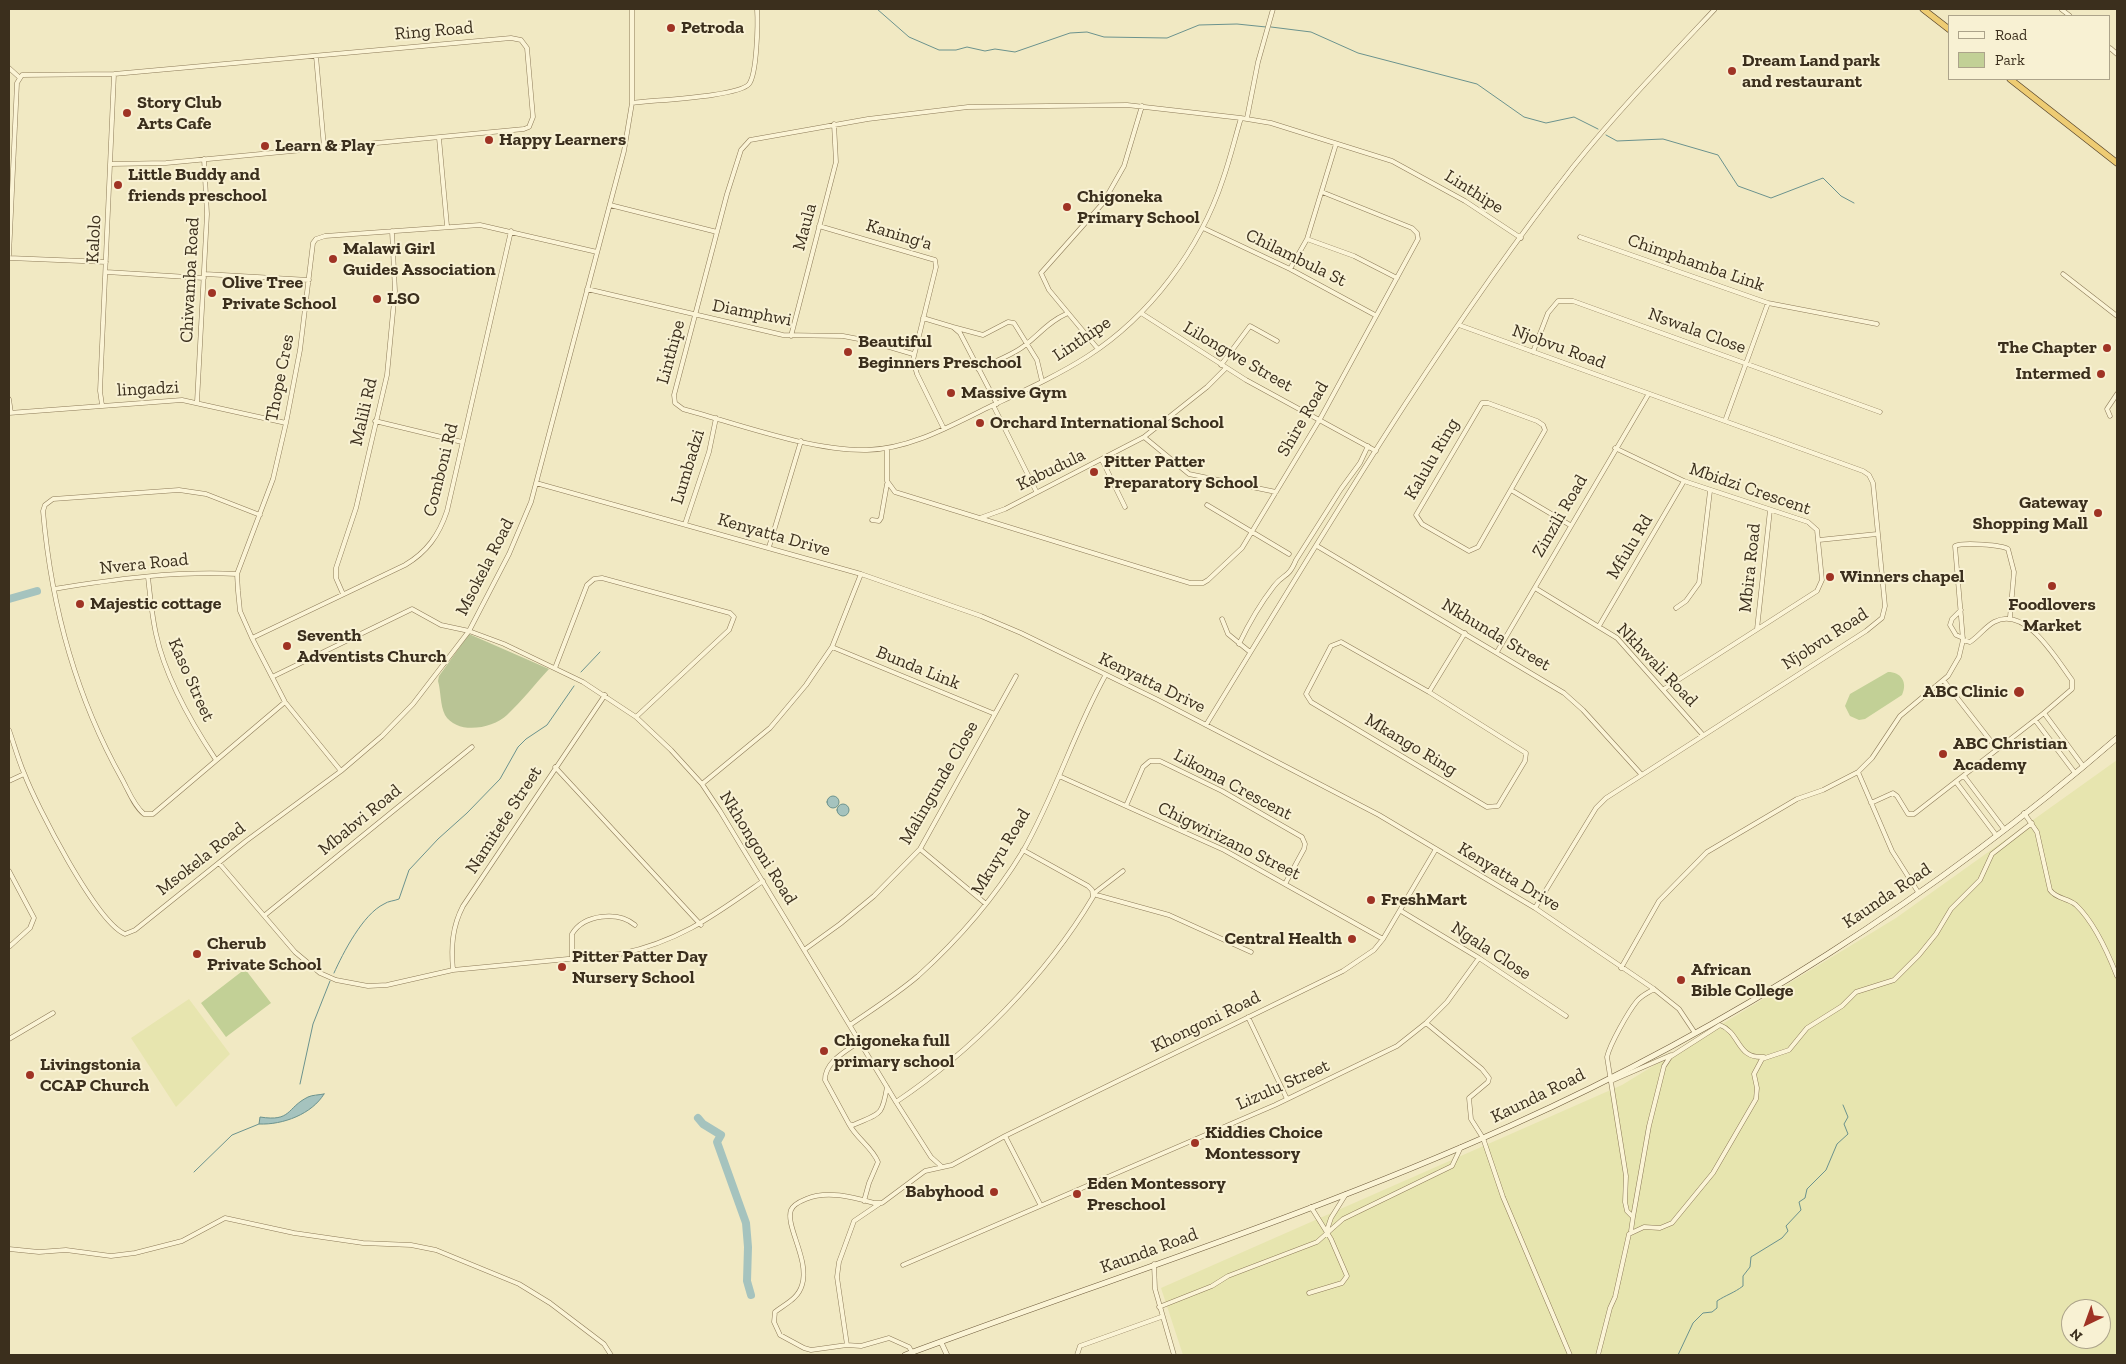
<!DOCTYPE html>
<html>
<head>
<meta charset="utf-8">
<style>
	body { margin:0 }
	#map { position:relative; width:2126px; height:1364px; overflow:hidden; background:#f1e9c3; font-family:"Zilla Slab",serif }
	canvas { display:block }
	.frame { position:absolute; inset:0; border:10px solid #3b2f1d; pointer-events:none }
	.legend { position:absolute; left:1948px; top:15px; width:162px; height:65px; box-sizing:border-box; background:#f8f1d3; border:1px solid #aca38a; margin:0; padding:6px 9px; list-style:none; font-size:15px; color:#3b2f1d }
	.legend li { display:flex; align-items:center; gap:10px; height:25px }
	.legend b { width:25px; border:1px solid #aca38a }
	.north { position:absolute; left:2061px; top:1299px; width:50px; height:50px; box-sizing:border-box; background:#f8f1d3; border:1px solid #aca38a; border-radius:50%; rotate:222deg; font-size:14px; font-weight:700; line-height:20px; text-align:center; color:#3b2f1d }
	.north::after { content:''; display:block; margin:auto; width:18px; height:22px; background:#9f3324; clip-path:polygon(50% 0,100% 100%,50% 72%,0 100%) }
</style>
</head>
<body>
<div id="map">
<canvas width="2126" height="1364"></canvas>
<div class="frame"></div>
<ul class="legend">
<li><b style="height:6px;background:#fbf4d6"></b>Road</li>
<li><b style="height:14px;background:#c2d096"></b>Park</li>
</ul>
<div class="north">N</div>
</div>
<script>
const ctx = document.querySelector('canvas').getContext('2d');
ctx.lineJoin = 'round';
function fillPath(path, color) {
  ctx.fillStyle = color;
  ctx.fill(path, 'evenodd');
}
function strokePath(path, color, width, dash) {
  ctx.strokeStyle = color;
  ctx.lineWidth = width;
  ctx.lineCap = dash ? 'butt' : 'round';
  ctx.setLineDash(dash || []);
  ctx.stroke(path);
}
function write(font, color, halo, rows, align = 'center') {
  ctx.font = font + ' "Zilla Slab",serif';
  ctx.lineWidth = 4;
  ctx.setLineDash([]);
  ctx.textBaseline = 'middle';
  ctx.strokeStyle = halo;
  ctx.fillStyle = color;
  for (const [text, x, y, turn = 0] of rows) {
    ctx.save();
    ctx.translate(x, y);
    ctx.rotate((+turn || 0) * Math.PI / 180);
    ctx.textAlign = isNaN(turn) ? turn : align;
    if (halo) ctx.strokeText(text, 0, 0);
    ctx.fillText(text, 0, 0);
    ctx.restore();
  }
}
fillPath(new Path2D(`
	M2117 760V1355H1183L1161 1288 1622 1085 1896 918ZM2071 1309H2101V1339H2071Z
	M189 999 230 1054 176 1107 131 1038Z`), '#e7e5af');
fillPath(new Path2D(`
	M1888 672C1901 672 1908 682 1902 695L1865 719 1859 720 1850 716 1845 706 1850 694Z
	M245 969 271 1003 226 1037 201 1003Z`), '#c2d096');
fillPath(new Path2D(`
	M469 634 549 669C535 684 522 701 507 715 492 729 457 735 445 715 440 705 441 691 438 681L439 676Z`), '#b9c495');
const water = new Path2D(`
	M827 802a6 6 0 1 1 12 0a6 6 0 1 1-12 0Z
	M837 810a6 6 0 1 1 12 0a6 6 0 1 1-12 0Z
	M324 1094C312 1114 283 1125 259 1124L260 1117C292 1122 286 1108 308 1097 312 1095 319 1095 324 1094Z`);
fillPath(water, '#a5c3be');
strokePath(water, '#6b928d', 1);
strokePath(new Path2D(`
	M877 9 909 37 939 50H956L967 47 985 51 995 49 1015 52 1070 33 1087 32 1104 37 1167 38 1199 25 1237 24 1266 27
	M1271 27 1311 32 1358 53 1477 84 1524 117 1546 123 1574 117 1598 129
	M1606 135 1617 141 1663 139 1718 155 1738 186 1771 198 1823 178 1841 196 1854 203
	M581 672 600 652
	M334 973C343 953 363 914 384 904 388 901 394 901 399 899L409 870 438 839 467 813 500 779 518 747 526 739 547 725 574 686
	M300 1084 313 1024 330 981
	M194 1172 232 1135 259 1124
	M1678 1355 1693 1323 1703 1313 1712 1312 1717 1308V1301C1726 1295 1734 1293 1743 1286V1276L1750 1267 1751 1257 1782 1238 1788 1231 1786 1226 1801 1210 1799 1202 1805 1198 1807 1189 1826 1170 1837 1144 1848 1134 1844 1124 1848 1117 1843 1105`), '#6b928d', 1);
strokePath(new Path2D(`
	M9 599 37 591
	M698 1118 703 1124 721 1135 717 1142 746 1223 748 1247 747 1281 751 1295`), '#a5c3be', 8);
const minor = new Path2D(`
	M2061 9 2070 16
	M2110 48 2117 54
	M316 56 324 147
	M9 68 19 77
	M632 103C652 100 738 97 749 84 757 74 758 23 757 9
	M1241 118C1235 138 1230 159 1223 179 1200 249 1150 316 1088 356 1057 376 1021 392 987 408 950 426 910 449 867 450 811 451 738 424 683 409L675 403 674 395 727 194 741 150 750 140 868 119 968 107 1127 105 1241 118 1271 123 1392 161 1465 201 1521 238
	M1247 118 1258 62 1273 9
	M439 138 447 226
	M610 205 717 232
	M819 226 935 260 936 267 913 360 917 374 944 429
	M1203 228 1290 269 1375 315
	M1580 237 1768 303 1725 421
	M1307 239 1354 256 1397 278
	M9 255 17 83 22 75 114 74 511 38 521 40 527 48 533 117 529 127 524 129 166 163 111 164
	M9 258 106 262
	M1290 269 1307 239 1336 144
	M106 272 204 278
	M205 274 309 280
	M2063 274 2117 316
	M587 289 783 335 843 336 869 341 913 354
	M1768 303 1877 324
	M1141 313 1246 380 1376 451
	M923 318 953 327 960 333 997 404
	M1459 325 1863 471 1869 475 1873 483 1885 606 1882 618 1866 631 1606 798 1596 808 1535 908
	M953 327 983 335 1008 322 1014 323 1037 360 1042 381
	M791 336 836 162 834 124
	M1098 349 1049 290 1041 273 1103 203 1124 166 1142 106
	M1533 352 1548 313 1558 301H1573L1880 412
	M1221 365 1250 326 1277 341
	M978 369C993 362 1011 356 1024 346 1040 334 1048 322 1066 314
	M9 399 11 413
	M197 402 207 214 204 159
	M1482 403H1488L1537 421 1543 425 1545 430 1478 547 1469 551 1422 524 1416 515Z
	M102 405 100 391 114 74
	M993 405 1036 491
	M9 413 182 400 286 423
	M2110 416 2107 409 2117 394
	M375 421 462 442
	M1144 437 1189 474 1276 492
	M887 448V481L895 492 1190 583H1203L1208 580 1242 548 1320 419 1418 239 1417 233 1412 228 1322 192
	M1615 448 1684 481 1808 522 1817 530 1822 580 1817 591 1664 689
	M1102 460 1125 507
	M536 483 861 574 981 616 1021 633 1158 700 1379 815 1535 908 1654 989 1679 1009 1695 1033
	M1511 490 1570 525
	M1207 505 1289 554
	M260 515 206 494 179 490 53 499 45 505 43 511C51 604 76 697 122 779 128 790 134 806 144 814H153L285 702
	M980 518 1005 509 1144 437 1207 387 1226 368
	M872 520 879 521 881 518 887 484
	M685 524 709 452 716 418
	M1819 540 1877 534
	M1317 546 1564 693 1583 710 1641 774
	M769 547 801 441
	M148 577C150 596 152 616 156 634 165 676 192 724 216 760
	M1535 588 1617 638 1703 735
	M54 589C114 579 175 571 237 574
	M343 594 336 578V568L356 508 387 375 395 291 392 231
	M1676 608 1686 601 1699 583 1710 491
	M1961 610 1952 619 1950 625 1956 635 1963 638
	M1222 619 1228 634 1250 652
	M1599 626 1684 481
	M1757 629 1770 510
	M252 638 405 565C427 552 439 535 447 511L511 231
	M1239 644C1249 623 1260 604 1274 586 1284 573 1288 579 1296 560L1341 489 1360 463 1368 446
	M832 647 995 714
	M1497 652 1648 395
	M555 668 587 585 594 579 602 578 730 613 734 617 729 630 636 717
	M272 677 412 609 441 625 469 631 504 644 583 682 636 717 671 750 702 784 720 811 896 1102 931 1157 941 1166
	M1944 681 1997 749
	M1429 692 1526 753 1525 761 1498 806 1487 807 1311 702 1306 694 1331 646 1341 642 1429 692 1465 633
	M2044 713 2083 766
	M2035 720 2075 773
	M1206 725C1322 536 1436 342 1573 167 1617 112 1667 60 1715 9
	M9 730C14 744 18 759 24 773 36 805 96 922 125 934L135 930 246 841 341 771 382 736 413 704 469 631 509 554 531 502 624 151 632 103V9
	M555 767 701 925
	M341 771 285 702 252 638 240 611 238 591 237 574 273 479 286 423 300 350 313 243 316 239 325 236 480 225 597 252
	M1858 772 1892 851 1918 892
	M1059 776 1224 850 1383 939
	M1964 776 2004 829
	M9 781 24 774
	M1956 782 1996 835
	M702 784 770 728 806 685 832 647 861 574
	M1871 803 1893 793 1897 796 1908 814H1914L2044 713 2072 689V680C2056 659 2026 605 1994 622 1985 627 1979 636 1970 642L1963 640
	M1126 806 1143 767 1150 761H1160L1222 791 1302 837 1305 844 1304 849 1285 884
	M2024 813 2037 832 2050 890C2056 899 2068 898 2076 905 2095 923 2108 953 2117 976
	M920 849 986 904
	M219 863 295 952 320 973 336 980 368 986 387 985 453 970 620 954C680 941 713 916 763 881
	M9 871 34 918 30 928 9 947
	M1093 894 1169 915 1251 952
	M1093 894 1123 871
	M1401 911 1479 958 1566 1016
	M265 915 472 747
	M804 950 840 924 874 896 920 849 1016 676
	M572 959V934C584 914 618 911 635 925
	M1621 968 1659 901 1707 852 1797 799 1823 790 1858 772 1872 758 1900 716 1948 676 1959 657 1963 640 1955 546C1963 542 2002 545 2008 549L2014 572 2010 617
	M453 970C451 947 452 927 463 906L605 695
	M1248 1017 1287 1099
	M1426 1023 1482 1069 1489 1078 1488 1082 1469 1098 1471 1119 1483 1138 1503 1197 1570 1355
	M850 1025C873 1009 897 994 918 976 958 940 995 897 1023 851 1055 795 1074 732 1105 676
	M9 1039 53 1013
	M860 1041C847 1051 825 1061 825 1080L849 1124 853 1125C880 1113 882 1117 887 1087
	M1611 1081 1671 1055
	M896 1102C972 1051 1046 976 1093 897L1092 890 1088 886 1023 850
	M849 1124C857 1139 872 1147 878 1162L869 1183 864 1201
	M1005 1136 1040 1204
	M1633 1217 1649 1126 1664 1066 1670 1057 1720 1025C1741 1033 1736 1059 1764 1057
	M1327 1230 1331 1218 1346 1194
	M1631 1231 1633 1217 1627 1211 1625 1202 1626 1176 1607 1057C1610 1044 1628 1012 1637 1001 1642 995 1648 993 1654 989
	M9 1249 39 1252 66 1250 111 1256 135 1253 182 1241 225 1218 294 1233 363 1243 411 1245 436 1250 519 1284 550 1303 604 1344 611 1355
	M1154 1264 1155 1289 1174 1355
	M903 1265 1275 1105 1397 1046 1426 1023 1447 1002 1479 958
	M1309 1293 1342 1283 1347 1276 1331 1239 1311 1207
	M1159 1307 1212 1286 1228 1276 1317 1242 1343 1219 1452 1166 1461 1147
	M847 1345 837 1277 839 1262 854 1221 879 1204
	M912 1352 909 1347 889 1338 861 1346 847 1345 811 1350 804 1348 780 1335 774 1322 775 1312C785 1304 798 1299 802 1285 810 1260 785 1226 791 1210 793 1205 801 1201 806 1199 827 1190 852 1197 874 1203H882L925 1171 952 1165 1005 1136 1343 971 1374 950 1383 939 1436 849
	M1077 1355 1080 1346 1161 1317
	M1598 1355 1610 1308 1615 1297 1629 1234 1644 1227 1660 1228 1672 1223 1713 1173 1756 1099 1757 1088 1754 1074 1762 1059 1789 1050 1807 1028 1842 1006 1856 992 1894 980 1919 955 1936 934 1951 909 1980 880 1992 854 2032 823`);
const tertiary = new Path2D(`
	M941 1342 947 1355`);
const secondary = new Path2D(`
	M905 1355C1107 1280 1314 1214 1510 1126 1729 1028 1936 895 2117 738`);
const trunk = new Path2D(`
	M1923 9 1950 30
	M2010 79 2117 163`);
strokePath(minor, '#8c7a58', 5);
strokePath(tertiary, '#8c7a58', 5.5);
strokePath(secondary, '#6e5b3b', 6);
strokePath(trunk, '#5a472d', 7);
strokePath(minor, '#fbf4d6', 4);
strokePath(tertiary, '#fbf4d6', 4.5);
strokePath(secondary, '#fbf4d6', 5);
strokePath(trunk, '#eecc73', 5.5);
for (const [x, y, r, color] of [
	[671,28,5,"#9f3324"],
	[1732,71,5,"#9f3324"],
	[127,113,5,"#9f3324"],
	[489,140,5,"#9f3324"],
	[265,146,5,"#9f3324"],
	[118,185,5,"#9f3324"],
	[1067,207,5,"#9f3324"],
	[333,259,5,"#9f3324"],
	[212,293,5,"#9f3324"],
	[377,299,5,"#9f3324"],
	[2107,348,5,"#9f3324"],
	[848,352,5,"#9f3324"],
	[2101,374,5,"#9f3324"],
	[951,393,5,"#9f3324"],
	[980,423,5,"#9f3324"],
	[1094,472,5,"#9f3324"],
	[2098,513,5,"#9f3324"],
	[1830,577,5,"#9f3324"],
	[2052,586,5,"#9f3324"],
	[80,604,5,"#9f3324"],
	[287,646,5,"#9f3324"],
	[2019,692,6,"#9f3324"],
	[1943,754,5,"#9f3324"],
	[1371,900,5,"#9f3324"],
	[1352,939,5,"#9f3324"],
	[197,954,5,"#9f3324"],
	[562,967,5,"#9f3324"],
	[1681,980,5,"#9f3324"],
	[824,1051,5,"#9f3324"],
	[30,1075,5,"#9f3324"],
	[1195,1143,5,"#9f3324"],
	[994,1192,5,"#9f3324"],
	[1077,1194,5,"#9f3324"]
]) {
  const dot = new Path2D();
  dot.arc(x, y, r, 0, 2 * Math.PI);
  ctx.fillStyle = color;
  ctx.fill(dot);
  strokePath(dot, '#f8f1d3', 2);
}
write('bold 18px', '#3b2f1d', '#f8f1d3', [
	["Petroda",681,28],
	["Dream Land park",1742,61],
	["and restaurant",1742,82],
	["Story Club",137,103],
	["Arts Cafe",137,124],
	["Happy Learners",499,140],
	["Learn & Play",275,146],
	["Little Buddy and",128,175],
	["friends preschool",128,196],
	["Chigoneka",1077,197],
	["Primary School",1077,218],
	["Malawi Girl",343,249],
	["Guides Association",343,270],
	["Olive Tree",222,283],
	["Private School",222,304],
	["LSO",387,299],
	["Beautiful",858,342],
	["Beginners Preschool",858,363],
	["The Chapter",2097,348,"right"],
	["Intermed",2091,374,"right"],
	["Massive Gym",961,393],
	["Orchard International School",990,423],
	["Pitter Patter",1104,462],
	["Preparatory School",1104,483],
	["Gateway",2088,503,"right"],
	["Shopping Mall",2088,524,"right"],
	["Winners chapel",1840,577],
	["Majestic cottage",90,604],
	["Foodlovers",2052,605,"center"],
	["Market",2052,626,"center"],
	["Seventh",297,636],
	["Adventists Church",297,657],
	["ABC Clinic",2008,692,"right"],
	["ABC Christian",1953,744],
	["Academy",1953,765],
	["FreshMart",1381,900],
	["Central Health",1342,939,"right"],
	["Cherub",207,944],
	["Private School",207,965],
	["Pitter Patter Day",572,957],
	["Nursery School",572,978],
	["African",1691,970],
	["Bible College",1691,991],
	["Chigoneka full",834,1041],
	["primary school",834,1062],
	["Livingstonia",40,1065],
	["CCAP Church",40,1086],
	["Kiddies Choice",1205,1133],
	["Montessory",1205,1154],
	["Eden Montessory",1087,1184],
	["Preschool",1087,1205],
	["Babyhood",984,1192,"right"]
], 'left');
write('18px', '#3b2f1d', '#f8f1d3', [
	["Ring Road",434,31,-5],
	["Linthipe",1474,192,32],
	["Maula",805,227,-75],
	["Kaning'a",899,235,17],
	["Kalolo",94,239,-87],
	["Chilambula St",1296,258,26],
	["Chimphamba Link",1696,263,19],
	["Chiwamba Road",190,280,-87],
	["Diamphwi",752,313,11],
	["Nswala Close",1697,331,20],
	["Linthipe",1082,339,-34],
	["Njobvu Road",1559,347,20],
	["Linthipe",671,352,-75],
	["Lilongwe Street",1238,357,30],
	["Thope Cres",280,378,-79],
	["lingadzi",148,389,-3],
	["Malili Rd",364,412,-77],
	["Shire Road",1303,419,-60],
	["Kalulu Ring",1432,459,-60],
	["Lumbadzi",688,467,-73],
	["Comboni Rd",441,470,-76],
	["Kabudula",1051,470,-26],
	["Mbidzi Crescent",1750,489,19],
	["Zinzili Road",1560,516,-60],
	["Kenyatta Drive",774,535,16],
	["Mfulu Rd",1630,547,-59],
	["Nvera Road",144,564,-6],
	["Msokela Road",485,567,-63],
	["Mbira Road",1750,568,-84],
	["Nkhunda Street",1496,635,31],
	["Njobvu Road",1825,639,-33],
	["Nkhwali Road",1657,665,46],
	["Bunda Link",918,668,22],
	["Kaso Street",191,680,66],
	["Kenyatta Drive",1152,683,26],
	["Mkango Ring",1411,745,31],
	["Malingunde Close",939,783,-60],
	["Likoma Crescent",1233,785,28],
	["Mbabvi Road",360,820,-39],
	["Namitete Street",504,820,-57],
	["Chigwirizano Street",1229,841,26],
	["Nkhongoni Road",758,848,58],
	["Mkuyu Road",1001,852,-59],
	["Msokela Road",201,859,-38],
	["Kenyatta Drive",1509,877,31],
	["Kaunda Road",1887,896,-34],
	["Ngala Close",1491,951,33],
	["Khongoni Road",1206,1022,-26],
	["Lizulu Street",1283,1085,-24],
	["Kaunda Road",1538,1096,-26],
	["Kaunda Road",1149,1251,-20]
]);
</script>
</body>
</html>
